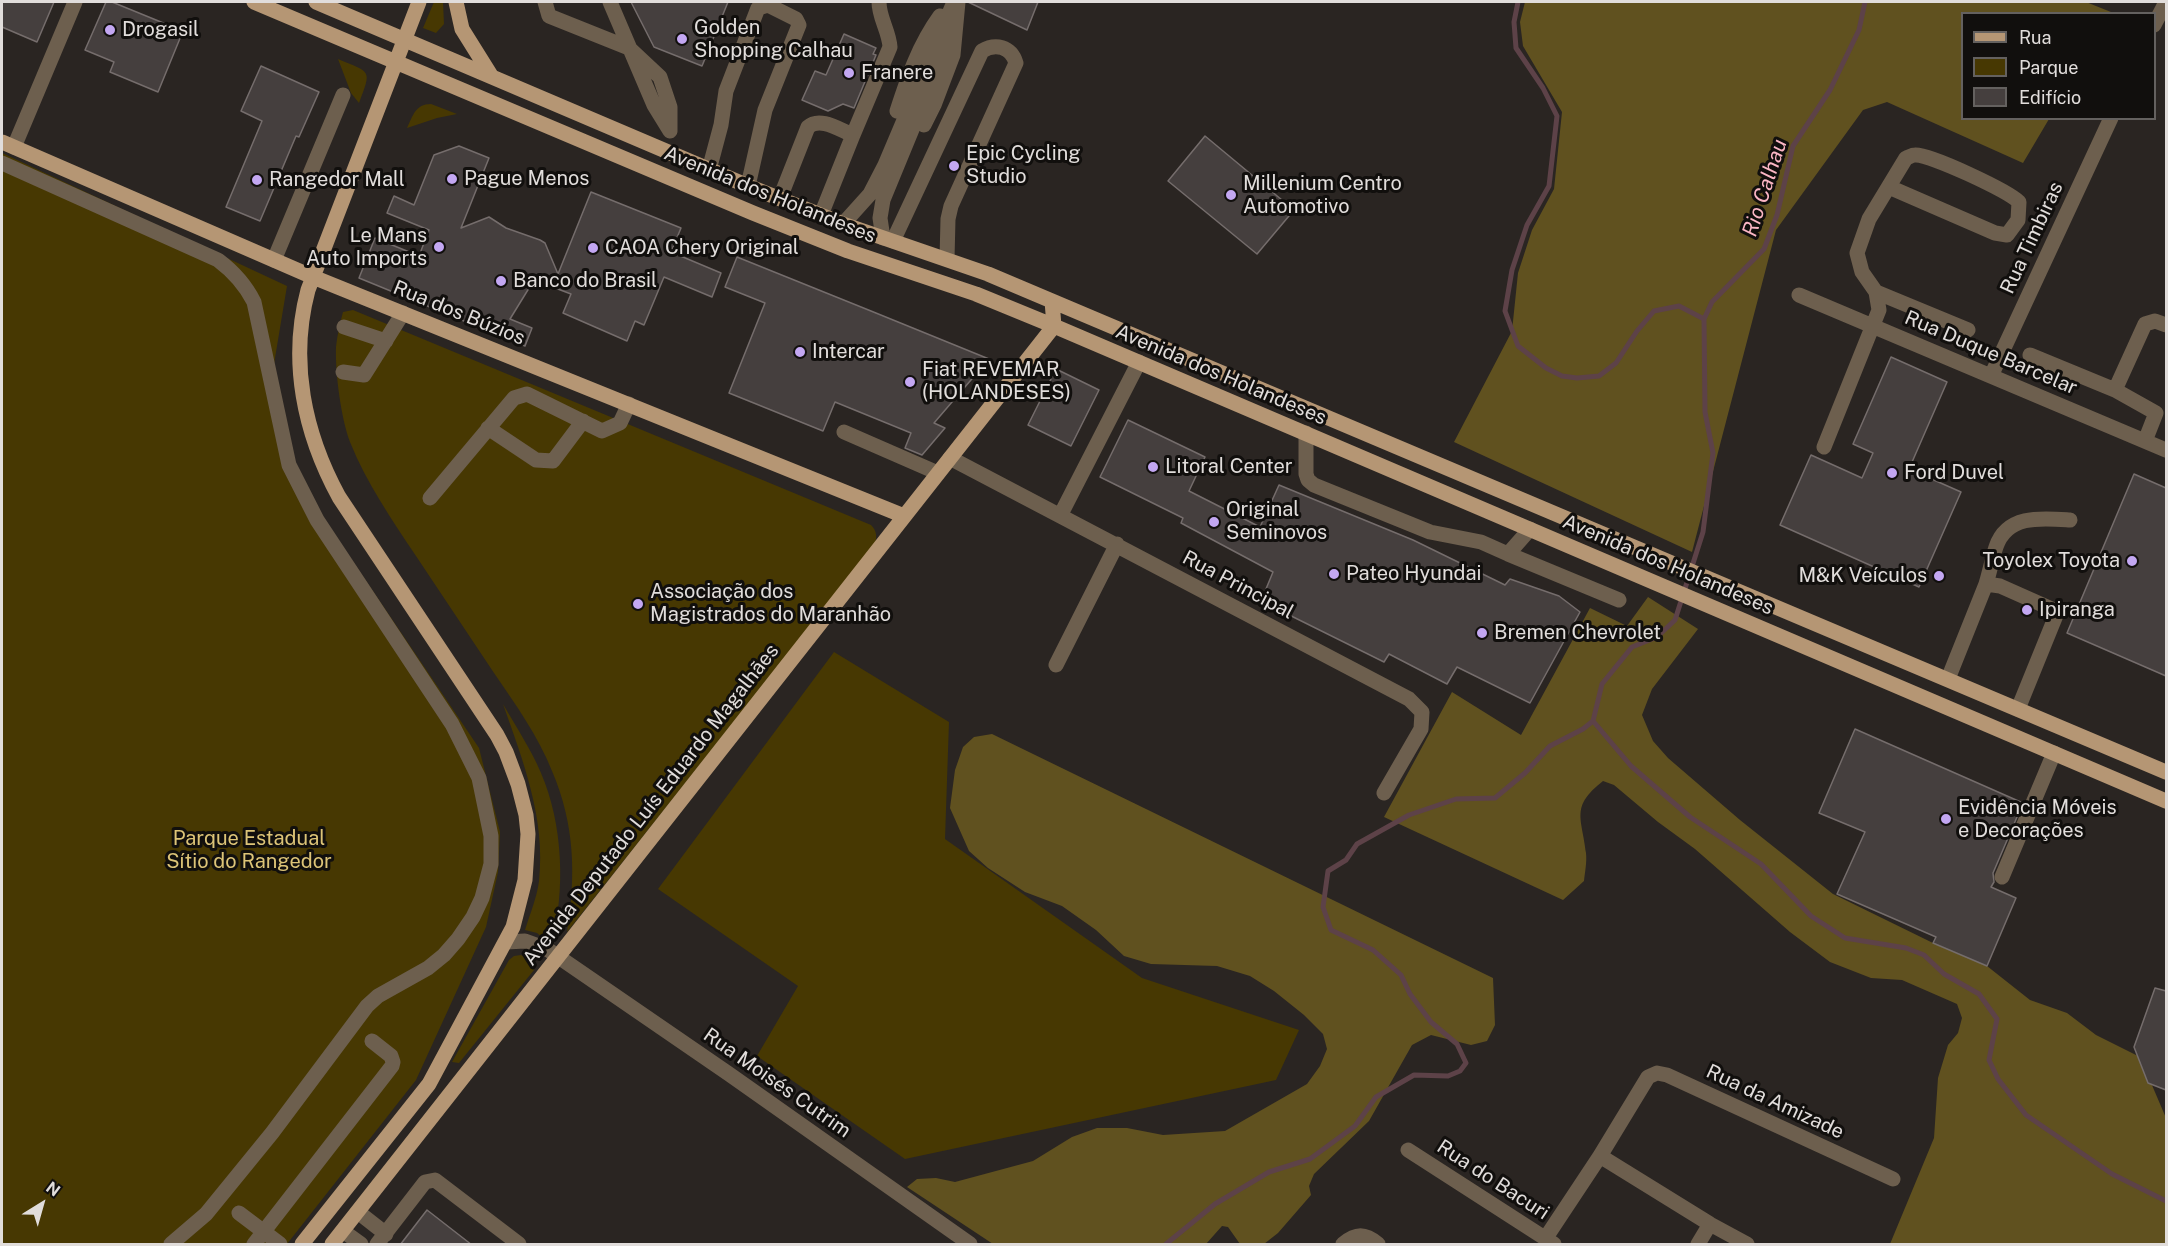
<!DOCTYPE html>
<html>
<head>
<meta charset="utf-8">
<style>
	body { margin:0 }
	#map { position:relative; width:2168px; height:1246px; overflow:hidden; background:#2a2522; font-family:"Public Sans",sans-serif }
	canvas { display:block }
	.frame { position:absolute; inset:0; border:3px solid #e1dddb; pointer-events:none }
	.legend { position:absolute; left:1961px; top:12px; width:195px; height:108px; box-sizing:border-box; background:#110f0d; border:2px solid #64615f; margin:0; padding:8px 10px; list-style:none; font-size:18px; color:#e1dddb }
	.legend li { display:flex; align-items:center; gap:12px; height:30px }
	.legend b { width:30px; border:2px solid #64615f }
	.north { position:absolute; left:12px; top:1174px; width:60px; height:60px; -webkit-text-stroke:4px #110f0d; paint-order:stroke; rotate:37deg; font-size:16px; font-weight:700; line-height:24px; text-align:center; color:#e1dddb }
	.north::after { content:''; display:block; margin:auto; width:21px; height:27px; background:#e1dddb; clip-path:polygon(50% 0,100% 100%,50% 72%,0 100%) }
</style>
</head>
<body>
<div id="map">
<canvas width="2168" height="1246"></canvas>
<div class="frame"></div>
<ul class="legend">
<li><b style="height:8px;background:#b59674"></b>Rua</li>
<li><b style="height:16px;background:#473802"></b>Parque</li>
<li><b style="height:16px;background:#453f3e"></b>Edifício</li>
</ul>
<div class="north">N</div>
</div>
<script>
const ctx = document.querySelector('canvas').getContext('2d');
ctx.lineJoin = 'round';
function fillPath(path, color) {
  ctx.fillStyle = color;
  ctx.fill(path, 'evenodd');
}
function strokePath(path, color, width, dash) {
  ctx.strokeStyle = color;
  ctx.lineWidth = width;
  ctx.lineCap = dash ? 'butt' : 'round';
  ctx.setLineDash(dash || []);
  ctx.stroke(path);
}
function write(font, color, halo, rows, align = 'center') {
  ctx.font = font + ' "Public Sans",sans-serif';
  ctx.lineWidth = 6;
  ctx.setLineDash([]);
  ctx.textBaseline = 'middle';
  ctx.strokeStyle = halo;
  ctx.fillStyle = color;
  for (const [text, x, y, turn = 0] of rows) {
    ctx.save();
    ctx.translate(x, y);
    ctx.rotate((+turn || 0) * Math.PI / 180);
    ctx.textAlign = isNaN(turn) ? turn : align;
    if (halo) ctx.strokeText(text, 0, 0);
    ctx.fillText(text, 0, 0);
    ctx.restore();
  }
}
fillPath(new Path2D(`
	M434 2H443L444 24 436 33 423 28Z
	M338 59C371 73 372 69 359 103L351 93Z
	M431 104 457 114 437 118 407 128C413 116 415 104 431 104Z
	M2 153 287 286 274 364 292 461 310 498 479 748 500 832 498 872 486 927 416 1080 287 1244H2Z
	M353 310 871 525C877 531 877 537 875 544L567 932C576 875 575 825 552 771 538 736 516 705 494 673 468 634 442 595 416 556 392 520 366 482 350 442 341 418 335 373 336 347 337 336 340 323 343 312Z
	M834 652 949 722 945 839 1142 978 1299 1030 1276 1080 905 1159 757 1056 798 986 658 889Z
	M503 704C516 727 531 749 541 773 563 824 566 891 551 945L537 933 525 930C530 914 537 897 539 881 546 819 523 761 503 704Z
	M521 955 532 961 534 970 459 1063 452 1062 509 960 514 956Z`), '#473802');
fillPath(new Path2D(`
	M1525 2H2086L2111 12 2110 14H1962V118L2049 119 2023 163 1887 102 1863 110 1776 230 1692 552 1454 442 1512 331 1518 273 1532 230 1554 189 1562 112 1523 46 1520 22Z
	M1648 597 1698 629 1652 689 1642 715 1653 741 1668 758 1740 820 1833 894 1933 943 1987 966 2030 1000 2067 1013 2096 1035 2140 1057 2166 1118V1244H1890L1934 1138 1938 1078 1948 1045 1958 1033 1962 1018 1957 1004 1902 980 1871 978 1830 962 1790 932 1695 849 1658 822 1614 785 1603 781C1570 807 1582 817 1586 853 1587 862 1585 872 1584 881L1563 900 1384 817 1452 692 1521 735 1590 608 1627 626Z
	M992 734 1493 978 1495 1025 1487 1041 1471 1045 1431 1035 1412 1045 1369 1121 1314 1174 1309 1186 1311 1195 1278 1233 1264 1244H1240L1228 1227 1222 1226 1206 1244H993L907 1187 917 1179 936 1178 955 1182 1033 1161 1072 1137 1097 1128H1127L1163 1135 1225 1131 1307 1084 1320 1066 1327 1049 1323 1034 1304 1015 1274 991 1250 976 1217 966 1151 964 1124 956 1096 930 1062 906 1025 892 988 868 969 851 950 808 955 770 963 747 974 737Z`), '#60511f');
strokePath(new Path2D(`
	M1518 2 1514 22 1516 48 1543 88 1557 116 1549 186 1527 225 1512 270 1505 311 1518 346 1546 368 1562 376 1577 378 1599 376 1616 363 1637 331 1654 311 1679 306 1704 319
	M1865 2 1859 30 1830 90 1793 146 1777 215 1764 249 1712 302 1704 319 1705 412 1713 453 1703 532 1675 620 1657 637 1632 647 1602 684 1593 721 1631 766 1690 817 1761 864 1811 916 1845 938 1906 948 1924 955 1944 974 1979 994 1997 1019 1989 1060 1998 1079 2026 1115 2112 1174 2166 1201
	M1166 1244 1215 1204 1269 1172 1310 1159 1355 1126 1376 1097 1414 1075 1448 1076 1460 1071 1466 1063 1457 1044 1431 1022 1410 994 1401 975 1373 950 1331 930 1323 907 1328 871 1346 860 1357 844 1409 815 1456 799 1495 798 1525 773 1550 746 1583 729 1593 721`), '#5d4248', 5);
const building = new Path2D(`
	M2 2H54L37 42 2 27Z
	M106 2H112L183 31 158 92 110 72 114 62 85 50Z
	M631 2H728L702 66 654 47Z
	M968 2H1038L1027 30Z
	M844 34 876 48 873 54 876 55 854 108 843 104 828 111 802 100 815 71 826 75Z
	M261 66 319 92 299 137 296 136 260 221 226 207 262 121 241 111Z
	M1205 136 1294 210 1257 254 1168 181Z
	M459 146 489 158 461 228 489 217 506 228 540 240 545 243 558 274 591 192 681 228 671 252 721 273 712 297 664 277 644 325 635 321 627 341 563 313 571 294 534 280 510 319 532 328 525 346 359 278 375 238 419 256 429 230 387 213 394 196 414 205 434 155Z
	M737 257 871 311 989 359 934 423 945 428 922 455 905 448 911 433 835 402 823 431 729 393 765 303 725 287Z
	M1891 357 1947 382 1909 469 1961 492 1919 587 1780 525 1811 455 1862 478 1873 453 1853 444Z
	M1056 369 1099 390 1071 446 1028 425Z
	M1128 420 1205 457 1189 491 1260 527 1279 485 1413 540 1505 585 1510 579 1559 596 1580 612 1530 703 1457 667 1447 684 1389 654 1384 662 1261 601 1273 572 1181 523 1183 518 1100 477Z
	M2134 474 2166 488V676L2067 633Z
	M1855 729 2023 803 1993 873 1994 882 1991 887 2016 898 1987 966 1933 943 1936 937 1837 894 1865 832 1819 813Z
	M2155 988 2166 991V1090L2148 1083 2134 1047Z
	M427 1210 472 1245H400Z`);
fillPath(building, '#453f3e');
strokePath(building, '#756d6c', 1.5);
strokePath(new Path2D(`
	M545 2 549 16 629 48 660 77 670 107V131
	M610 2 654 105 670 131
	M2154 25 2166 2
	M897 111C908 77 919 45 940 16
	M924 125 934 105 953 55 958 2
	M14 147 75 2
	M2 163 218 260C234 272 245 284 254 302L289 465 317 520 452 724 479 778 491 836V864L482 898 473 917 458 939 444 955 428 968 378 996 367 1006 272 1133 206 1214 171 1244
	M709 170 721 125 726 91 758 8 768 5 796 19 799 25 765 110 748 186
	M780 198 808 127C820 116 840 130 853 135L890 47C889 31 879 18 879 2
	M821 215 853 135
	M843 224 870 194 885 165 954 2
	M883 238 880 218 883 200 932 81 946 40
	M893 241 982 51C995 43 1011 46 1016 63L951 206 948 219 947 259
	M274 260 343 95
	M1876 292 1968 330
	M1799 295 2166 450
	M344 327 386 341
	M2030 355 2115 390
	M343 372 364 375 403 313
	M1991 376 2111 118
	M488 428 536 460 553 461 583 421
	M844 432 938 473
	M1306 433V474L1308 480 1314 485 1430 532 1481 542 1508 554 1530 529
	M2145 441 2156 413 2115 390 2145 324 2155 321 2166 325
	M1824 447 1879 310 1876 292 1862 272 1857 253 1869 219 1906 158C1909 157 1912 155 1915 155 1930 154 2008 191 2019 202L2018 220 2007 235 1995 233 1889 187
	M950 458 1409 699 1422 712 1421 729 1384 793
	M430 498 514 398 527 394 602 431 620 423 629 404
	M1061 514 1139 362
	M1508 554 1619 600
	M1986 584C1990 571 1992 559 1996 547 2007 514 2042 518 2070 520
	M1056 665 1117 544
	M1948 679 1986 584 2000 586 2054 610 2057 613 2018 709
	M2002 877 2054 753
	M506 942 525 941 547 949 729 1074 970 1244
	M1408 1150 1554 1244
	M1600 1156 1710 1224 1747 1244
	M358 1212 386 1234
	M239 1213 280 1244
	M343 1231 361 1244
	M1545 1239 1600 1156 1648 1077 1657 1073 1667 1075 1893 1179
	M254 1244 392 1066 393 1062 391 1056 372 1041
	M377 1244 425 1182 435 1180 519 1244
	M1343 1244C1356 1233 1365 1233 1378 1244
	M1698 1244 1710 1224`), '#6d5f4e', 15);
strokePath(new Path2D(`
	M254 2 753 213 848 251 976 294 1054 326 2166 801
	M316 2 748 186 843 224 988 274 2166 772
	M456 2 462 29 492 77
	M2 142 313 277 904 516
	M302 1244 429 1084 513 927 525 880 528 834 526 815 518 784 506 752 497 735 339 497C304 433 289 361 308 290L419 2
	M332 1244 1054 326 1052 301`), '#b59674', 15);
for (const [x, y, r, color] of [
	[110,30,6,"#c3a7f2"],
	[682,39,6,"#c3a7f2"],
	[849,73,6,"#c3a7f2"],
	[954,166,6,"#c3a7f2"],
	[452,179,6,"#c3a7f2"],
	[257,180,6,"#c3a7f2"],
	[1231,195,6,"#c3a7f2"],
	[439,247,6,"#c3a7f2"],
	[593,248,6,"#c3a7f2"],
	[501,281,6,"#c3a7f2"],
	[800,352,6,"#c3a7f2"],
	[910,382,6,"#c3a7f2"],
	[1153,467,6,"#c3a7f2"],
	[1892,473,6,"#c3a7f2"],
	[1214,522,6,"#c3a7f2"],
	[2132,561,6,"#c3a7f2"],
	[1334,574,6,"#c3a7f2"],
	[1939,576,6,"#c3a7f2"],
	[638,604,6,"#c3a7f2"],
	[2027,610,6,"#c3a7f2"],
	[1482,633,6,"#c3a7f2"],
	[1946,819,6,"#c3a7f2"]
]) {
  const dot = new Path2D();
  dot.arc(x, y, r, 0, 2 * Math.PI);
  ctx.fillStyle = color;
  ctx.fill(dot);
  strokePath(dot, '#110f0d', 2);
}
write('20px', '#e1dddb', '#110f0d', [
	["Golden",694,28],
	["Shopping Calhau",694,51],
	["Drogasil",122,30],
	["Franere",861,73],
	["Epic Cycling",966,154],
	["Studio",966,177],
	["Pague Menos",464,179],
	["Rangedor Mall",269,180],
	["Millenium Centro",1243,184],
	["Automotivo",1243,207],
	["Le Mans",427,236,"right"],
	["Auto Imports",427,259,"right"],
	["CAOA Chery Original",605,248],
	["Banco do Brasil",513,281],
	["Intercar",812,352],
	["Fiat REVEMAR",922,370],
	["(HOLANDESES)",922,393],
	["Litoral Center",1165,467],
	["Ford Duvel",1904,473],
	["Original",1226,510],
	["Seminovos",1226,533],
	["Toyolex Toyota",2120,561,"right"],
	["Pateo Hyundai",1346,574],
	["M&K Veículos",1927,576,"right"],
	["Associação dos",650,592],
	["Magistrados do Maranhão",650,615],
	["Ipiranga",2039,610],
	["Bremen Chevrolet",1494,633],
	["Evidência Móveis",1958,808],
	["e Decorações",1958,831]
], 'left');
write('20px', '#e1dddb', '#110f0d', [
	["Avenida dos Holandeses",770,195,22],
	["Rua Timbiras",2032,238,-65],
	["Rua dos Búzios",459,313,22],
	["Rua Duque Barcelar",1991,353,23],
	["Avenida dos Holandeses",1221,375,23],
	["Avenida dos Holandeses",1668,565,23],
	["Rua Principal",1238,585,28],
	["Avenida Deputado Luís Eduardo Magalhães",651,805,-52],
	["Rua Moisés Cutrim",777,1083,35],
	["Rua da Amizade",1775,1102,25],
	["Rua do Bacuri",1493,1180,33]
]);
write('20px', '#ddc477', '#110f0d', [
	["Parque Estadual",249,839],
	["Sítio do Rangedor",249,862]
]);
write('italic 21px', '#fbb6c4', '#110f0d', [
	["Rio Calhau",1765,188,-72]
]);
</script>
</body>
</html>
